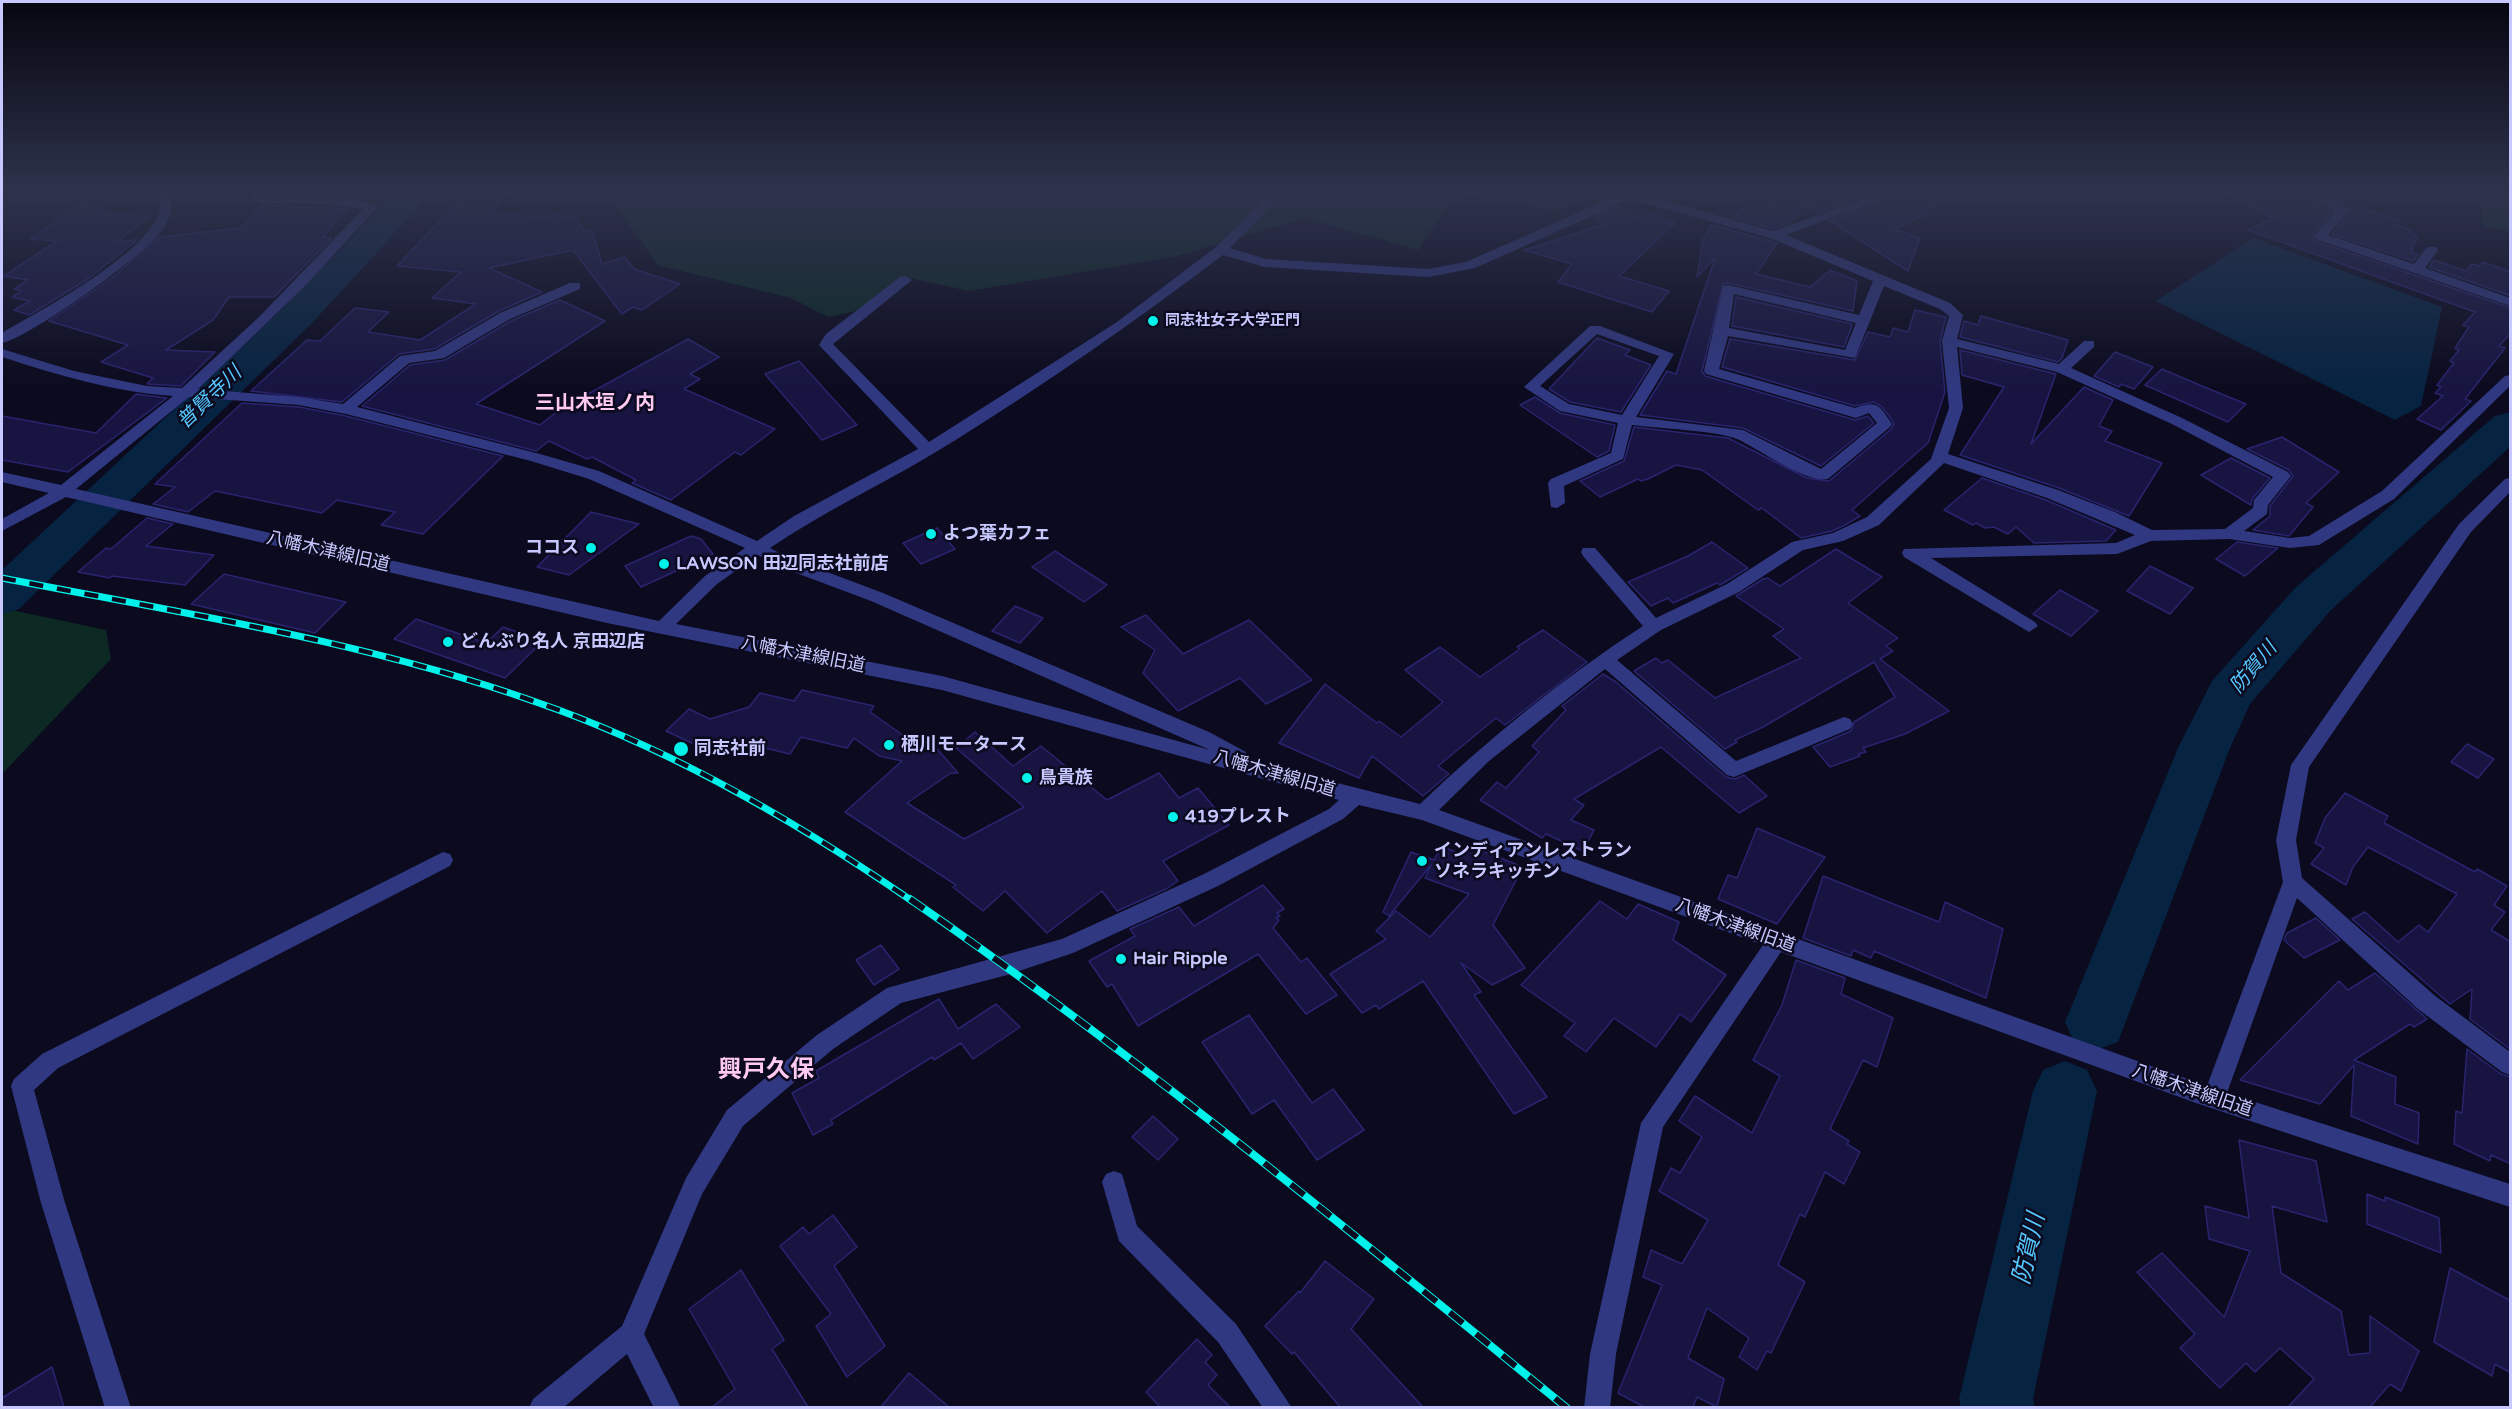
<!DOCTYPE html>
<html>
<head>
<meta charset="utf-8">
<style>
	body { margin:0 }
	#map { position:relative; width:2512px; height:1409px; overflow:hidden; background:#0b0a1e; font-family:"Varela Round",sans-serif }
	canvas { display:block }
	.frame { position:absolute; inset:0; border:3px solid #c7c8ff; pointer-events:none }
</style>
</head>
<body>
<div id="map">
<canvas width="2512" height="1409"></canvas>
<div class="frame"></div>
</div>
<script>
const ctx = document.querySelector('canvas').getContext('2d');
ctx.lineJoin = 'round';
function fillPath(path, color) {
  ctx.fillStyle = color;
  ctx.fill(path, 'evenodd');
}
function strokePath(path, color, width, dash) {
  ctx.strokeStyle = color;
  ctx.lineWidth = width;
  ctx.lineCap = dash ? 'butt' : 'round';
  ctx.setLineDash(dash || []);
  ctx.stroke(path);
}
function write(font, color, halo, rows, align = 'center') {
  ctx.font = font + ' "Varela Round","Noto Sans JP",sans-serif';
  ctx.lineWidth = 5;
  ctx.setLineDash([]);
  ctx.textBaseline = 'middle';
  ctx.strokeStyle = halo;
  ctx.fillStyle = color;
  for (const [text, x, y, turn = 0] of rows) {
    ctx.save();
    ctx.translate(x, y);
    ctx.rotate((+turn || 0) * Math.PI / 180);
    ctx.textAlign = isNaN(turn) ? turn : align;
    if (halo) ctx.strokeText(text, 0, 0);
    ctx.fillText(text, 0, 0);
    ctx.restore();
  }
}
fillPath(new Path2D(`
	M607 194H1455L1418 250 1305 218 1177 256 969 291 910 278 852 312 828 317 791 298 658 265Z
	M1462 194H1585L1558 212Z
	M2480 194H2510V232L2483 226Z
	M2 608 106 630 111 659 2 774Z`), '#0c2924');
fillPath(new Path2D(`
	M2253 238 2442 307 2421 406 2395 420 2156 301Z`), '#062341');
fillPath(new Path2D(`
	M394 194H431L312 323 19 609 2 614V570L284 307Z
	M2510 412V447L2330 611 2250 704 2230 748 2118 1042 2096 1050 2074 1042 2065 1022 2178 748 2212 681 2296 587 2495 416Z
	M2065 1061 2087 1070 2097 1091 2033 1399 2035 1408H1961L1959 1399 2033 1091 2043 1070Z`), '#062341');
const building = new Path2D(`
	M93 194H117L100 212 150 217 116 242 137 240 88 279 29 315 14 310 30 301 12 297 22 291 14 289 28 280 4 276 57 241 30 239Z
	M466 194H507L491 212 545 218 562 213 565 218 574 215 585 232 592 230 602 264 625 257 634 269 680 284 642 310 633 307 622 314 573 250 489 268 542 292 499 311 434 349 399 354 342 402 251 391 307 340 320 341 355 308 389 312 368 332 420 340 476 304 432 298 461 272 397 266Z
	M1787 194H1869L1817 213 1803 204 1791 222 1773 229 1734 218 1739 210 1789 196Z
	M1898 194H1956L1957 199 1921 211 1927 214 1894 229 1920 238 1908 271 1830 221Z
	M2226 194H2305L2332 212 2312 235 2315 241 2511 308V333L2499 346 2505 348 2465 399 2471 401 2441 430 2417 419 2443 396 2435 393 2441 387 2437 385 2454 363 2450 361 2459 350 2455 348 2469 327 2463 325 2475 312 2248 230 2274 218Z
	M2336 200 2399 220 2396 225 2412 230 2410 232 2418 237 2411 249H2413L2411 252 2418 255 2413 261 2332 234 2350 210Z
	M263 205 347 209 323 237 332 238 274 297H229L213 320 166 350 215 352 181 386 147 384 153 378 101 362 128 345 49 321 113 277 159 237 240 228Z
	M1619 206 1643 220 1650 214 1675 223 1619 276 1669 291 1652 312 1558 282 1572 264 1524 250 1605 224 1594 218Z
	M1712 225 1777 243 1756 274 1810 287 1830 270 1857 281 1853 311 1728 283 1723 284 1702 371 1705 376 1855 420 1868 416 1874 423 1821 466 1743 428 1640 415 1667 371 1676 374 1715 258 1697 277 1703 240Z
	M2434 260 2466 271 2472 264 2479 266 2483 262 2511 272V296L2429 267Z
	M1736 297 1852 324 1851 328 1844 347 1732 326Z
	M560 300 605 321 476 404 540 425 559 410 688 339 719 357 690 374 700 379 684 389 775 429 741 455 735 452 671 500 632 483 636 480 592 457 587 459 549 441 536 451 362 406 410 365 445 360 511 321Z
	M1915 310 1946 317 1940 341 1945 392 1928 443 1852 510 1860 516 1845 525 1832 531 1801 538 1762 508 1758 510 1702 470 1676 465 1648 479 1641 481 1638 479 1600 497 1580 481 1624 461 1634 427 1728 438 1807 478 1829 481 1891 429 1894 424 1889 416 1882 407 1874 402 1855 406 1722 367 1730 339 1855 360 1868 332 1890 337 1893 328 1908 332Z
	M1981 316 2068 340 2062 358 2058 362 1960 337 1964 321 1978 325Z
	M1597 338 1630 350 1625 355 1651 365 1621 412 1570 402 1549 389Z
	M1960 350 2056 374 2031 444 2084 387 2113 400 2099 426 2112 431 2105 441 2162 463 2129 516 2059 488 1960 455 2004 387 1962 375Z
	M2115 352 2153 367 2134 389 2121 384 2119 387 2094 376Z
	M799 361 857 425 822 440 765 374Z
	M2162 369 2202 386 2246 404 2228 422 2145 385Z
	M136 394 167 398 68 472 2 460V416L96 433Z
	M1535 397 1560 413 1615 425 1609 451 1597 457 1520 405Z
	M242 403 299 407 346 416 503 456 423 534 381 525 395 512 337 500 322 513 215 491 188 512 153 504 175 487 155 484Z
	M2282 437 2339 472 2306 503 2313 507 2289 536 2253 530 2270 516V506L2293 476 2289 470 2247 449Z
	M2231 458 2270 478 2252 499 2251 505 2201 475Z
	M1982 478 2046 500 2116 530 2106 541 2034 543 2016 527 2008 534 1994 527 1985 528 1976 523 1973 525 1944 510Z
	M591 512 639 524 569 575 537 567Z
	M147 518 173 524 146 546 214 555 185 585 112 576 110 578 78 572 106 548 111 549Z
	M937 528 955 549 921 564 903 543Z
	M691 536 701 539 713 554 641 587 625 566Z
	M1712 542 1748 568 1720 585 1717 583 1673 603 1668 598 1651 606 1628 582 1688 556Z
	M2237 542 2278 548 2245 576 2216 559Z
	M1836 549 1882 577 1848 603 1898 638 1886 646 1893 651 1880 659 1949 711 1905 734 1863 748 1866 752 1858 754 1860 756 1830 767 1813 747 1851 731 1854 722 1895 697 1874 662 1763 727 1735 740 1737 742 1725 749 1634 671 1656 658 1662 663 1668 660 1715 698 1801 658 1773 636 1784 629 1736 596 1763 579 1768 578 1780 586Z
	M1055 551 1107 585 1084 602 1032 567Z
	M2150 566 2193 588 2170 614 2127 591Z
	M224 574 346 602 315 633 191 604Z
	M2060 590 2098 611 2071 636 2033 614Z
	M1015 606 1043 618 1020 643 992 631Z
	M1146 615 1183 654 1249 620 1312 680 1266 704 1240 678 1178 711 1143 673 1155 650 1121 627Z
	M416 619 486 643 503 627 543 641 505 678 394 639Z
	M1543 630 1587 662 1505 725 1496 718 1438 766 1449 774 1423 796 1372 756 1359 778 1279 743 1325 684 1377 723 1379 721 1401 737 1443 702 1405 670 1440 647 1480 677 1520 649 1517 647Z
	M1603 674 1616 682 1726 777 1735 779 1744 775 1767 796 1739 813 1661 747 1574 799 1584 805 1571 820 1594 830 1583 851 1546 834 1542 838 1480 800 1497 782 1506 788 1539 752 1532 746 1566 710 1562 706Z
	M802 690 874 706 870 712 924 750 933 744 958 773H951L907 803 964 839 1024 807 956 748 975 732 1013 766 1041 746 1107 800 1159 773 1179 798 1198 788 1229 825 1163 861 1178 881 1166 889 1117 911 1102 891 1047 933 1005 891 983 911 953 887 956 885 845 812 902 761 879 756 854 738 847 748 801 737 790 754 736 741 720 756 666 731 689 709 710 719 749 707 760 693 794 701Z
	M2467 744 2494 759 2478 778 2451 762Z
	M2345 793 2388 816 2384 823 2475 872 2477 869 2507 886 2494 905 2505 912 2491 930 2511 942V1050L2470 1019 2472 989 2450 1004 2352 919 2365 912 2398 942 2419 925 2428 932 2457 894 2368 847 2353 867 2346 885 2311 864 2324 848 2315 843 2325 818Z
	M1757 828 1825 857 1777 924 1718 899 1728 875 1737 878Z
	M1468 845 1523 867 1493 925 1525 968 1492 985 1461 963 1481 992 1474 995 1547 1097 1514 1114 1423 981 1379 1009 1376 1005 1362 1013 1330 974 1386 939 1376 931 1396 911 1430 937 1469 894 1425 878 1431 865 1389 916 1383 912 1411 852 1434 860 1441 846 1463 855Z
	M1823 876 1939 922 1945 902 2003 929 1986 998 1874 951 1871 958 1853 950 1851 956 1803 938Z
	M1263 885 1284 909 1277 913 1280 916 1276 918 1279 920 1273 928 1301 962 1307 958 1337 995 1306 1014 1258 954 1138 1026 1112 984 1107 987 1089 961 1135 936 1130 929 1179 907 1194 926Z
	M1600 901 1627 919 1638 904 1679 922 1673 940 1726 975 1691 1022 1680 1014 1656 1047 1614 1018 1586 1052 1564 1036 1575 1023 1521 985Z
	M2316 918 2340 940 2304 958 2284 940 2287 933Z
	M881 945 899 969 874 985 856 960Z
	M1796 960 1845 978 1841 994 1893 1018 1877 1067 1863 1060 1830 1129 1849 1141 1847 1144 1860 1152 1844 1184 1825 1172 1805 1217 1800 1214 1778 1265 1805 1282 1771 1353 1767 1351 1757 1370 1739 1357 1749 1338 1707 1308 1688 1358 1724 1379 1717 1407 1697 1397 1693 1407H1644L1618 1393 1662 1285 1643 1277 1651 1250 1682 1264 1708 1220 1659 1191 1671 1168 1680 1173 1702 1137 1679 1121 1695 1096 1752 1133 1780 1076 1753 1060 1782 1005Z
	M2375 973 2427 1019 2414 1027 2410 1024 2354 1060 2396 1077 2395 1104 2419 1113 2418 1144 2351 1116 2354 1065 2320 1104 2240 1080 2339 981 2348 990Z
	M939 999 958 1029 996 1004 1020 1027 973 1059 961 1043 934 1060 932 1057 831 1120 833 1124 813 1135 792 1093 819 1078 816 1071Z
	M1249 1015 1312 1103 1333 1089 1364 1130 1317 1160 1274 1100 1252 1114 1202 1042Z
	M2467 1049 2501 1074 2511 1077V1164L2491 1155 2490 1161 2454 1144 2456 1111 2462 1113Z
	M1153 1116 1178 1139 1158 1160 1132 1137Z
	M2239 1140 2316 1161 2327 1222 2272 1206 2281 1273 2341 1311 2349 1355 2370 1353V1316L2419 1351 2401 1391 2390 1384 2370 1407H2288L2314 1379 2280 1348 2255 1372 2246 1363 2220 1388 2180 1348 2195 1334 2137 1272 2162 1253 2224 1317 2250 1251 2209 1239 2205 1206 2249 1218Z
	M2367 1194 2385 1201V1197L2439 1218 2441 1253 2367 1224Z
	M833 1215 857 1247 834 1266 885 1346 847 1377 816 1326 831 1314 780 1246 803 1227 809 1234Z
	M1325 1261 1374 1299 1351 1329 1423 1407H1340L1294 1352 1292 1354 1265 1326 1299 1291 1300 1293Z
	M2450 1268 2511 1301V1373L2495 1364 2492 1376 2434 1342Z
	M741 1270 784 1340 772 1349 808 1407H712L735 1389 689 1309Z
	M1197 1339 1212 1355 1205 1362 1217 1375 1208 1385 1230 1407H1160L1146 1392Z
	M52 1367 64 1407H2V1398Z
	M909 1373 949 1407H881Z`);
fillPath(building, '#171441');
strokePath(building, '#29246f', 1.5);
fillPath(new Path2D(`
	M160 194H172C171 208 171 217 163 229 147 254 29 338 2 343V333C41 310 144 256 159 213 161 207 159 200 160 194Z
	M253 194 325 196 372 203 378 207 305 286 198 389 299 397 343 404 400 356 435 351 500 313 570 283H580V289L510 319 444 358 409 363 357 407 540 454 599 471 757 541 794 516 918 449 819 345 826 334 900 277 905 276 912 280 833 344 929 442 1117 322 1216 247 1269 194H1282L1230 248 1266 259 1428 269 1466 262 1620 194H1641L1773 231 1877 194H1896L1786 235 1950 303 1963 315 1957 339 2059 364 2084 341H2094V347L2071 368 2182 418 2288 472 2291 476 2268 505 2267 514 2244 531 2290 538 2309 536 2382 491 2505 376 2510 375V386L2394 499 2319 545 2290 548 2229 539 2151 541 2117 554 1931 558 2035 622 2038 626 2029 632 1904 557 1902 553 1904 549 2116 543 2135 535 2047 498 1944 463 1879 525 1843 541 1803 550 1739 592 1661 630 1617 660 1736 761 1844 717 1850 719 1853 724 1850 729 1734 777 1727 775 1605 669 1489 761 1439 810 2207 1086 2283 882 2276 840 2291 765 2459 524 2505 479 2510 478V492L2471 532 2309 767 2296 840 2302 878 2434 995 2510 1052V1075L2502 1072 2418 1009 2297 898 2227 1093 2510 1184V1207L2196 1103 1781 952 1663 1127 1616 1354 1610 1408H1584L1590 1354 1641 1123 1763 945 1422 820 1359 805 1343 819 1218 886 1073 953 1007 975 901 1003 833 1049 743 1126 702 1194 644 1334 681 1408H654L627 1354 563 1408H529L533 1399 622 1326 686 1178 727 1110 817 1035 887 988 1062 939 1204 874 1329 809 1339 800 942 690 607 623 66 497 2 531V519L49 493 2 482V472L61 485 173 396C114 392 58 375 2 357V349L74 371 147 386 182 388 259 317 363 209 325 204 257 203 251 199ZM1630 199 1770 238 1873 281 1859 315 1728 285 1723 286 1704 371 1706 374 1856 418 1869 413 1877 423 1821 469 1743 430 1636 417 1674 354 1600 326H1590L1524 387 1560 411 1618 423 1611 453 1551 479 1548 483 1551 507 1557 508 1565 503 1564 486 1623 459 1632 425C1655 428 1719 431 1737 439 1758 448 1806 484 1828 479L1890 427 1892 424C1879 405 1878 400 1855 408L1719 369 1728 336 1855 358 1884 286 1940 309 1949 316 1942 341 1949 408 1931 459 1867 517 1833 533 1792 542 1727 584 1656 618 1595 548H1583L1581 552 1583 556 1643 626C1563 678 1489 738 1420 804L1247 760 1246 752 1209 732 883 593 787 557 770 548C829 508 894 479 954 441 1047 383 1136 321 1223 255L1265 267 1428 277 1475 268ZM1734 294 1856 323 1845 350 1729 328ZM1597 334 1659 356 1622 415 1569 404 1540 386ZM1957 347 2057 372 2172 424 2273 477 2254 500 2253 508 2225 529 2152 530 2115 512 2058 490 1948 454 1963 408ZM189 397 299 405 346 414 531 461 589 479 745 548 705 576 659 621 76 489ZM758 555 775 565 871 601 1210 750 942 676 676 624 717 584Z
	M2307 194H2323L2348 210 2328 235 2414 264 2427 247H2437L2438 250 2425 268 2510 298V306L2316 239 2314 236 2335 211Z
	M443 852 450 854 453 860 450 866 58 1068 34 1090 65 1203 131 1408H105L41 1203 11 1086 14 1079 42 1054Z
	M1114 1171 1122 1174 1137 1226 1236 1324 1292 1408H1263L1218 1342 1119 1241 1102 1182 1106 1174Z`), '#303882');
const railFar1 = new Path2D(`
	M2 578C181 613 364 641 536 702 670 748 796 821 912 901`);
const rail = new Path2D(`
	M910 899C1138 1056 1352 1233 1567 1408`);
strokePath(railFar1, '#00f2ea', 7);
strokePath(rail, '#00f2ea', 8);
strokePath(railFar1, '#0b0a1e', 4.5, [14]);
strokePath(rail, '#0b0a1e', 6, [17]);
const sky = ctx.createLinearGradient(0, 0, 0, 392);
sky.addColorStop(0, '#060610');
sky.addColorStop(0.49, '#2e334c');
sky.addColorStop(1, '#2e334c00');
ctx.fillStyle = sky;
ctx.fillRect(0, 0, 2512, 392);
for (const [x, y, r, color] of [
	[1153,321,6,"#00f2ea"],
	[931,534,6,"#00f2ea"],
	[591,548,6,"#00f2ea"],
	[664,564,6,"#00f2ea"],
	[448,642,6,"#00f2ea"],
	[889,745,6,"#00f2ea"],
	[681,749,8,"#00f2ea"],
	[1027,778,6,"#00f2ea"],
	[1173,817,6,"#00f2ea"],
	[1422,861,6,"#00f2ea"],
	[1121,959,6,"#00f2ea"]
]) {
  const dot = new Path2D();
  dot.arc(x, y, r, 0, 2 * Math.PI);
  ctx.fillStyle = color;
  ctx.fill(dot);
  strokePath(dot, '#0b0a1e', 2);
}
write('bold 15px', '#c7c8ff', '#0b0a1e', [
	["同志社女子大学正門",1165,321]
], 'left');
write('bold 18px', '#c7c8ff', '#0b0a1e', [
	["よつ葉カフェ",943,534],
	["ココス",579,548,"right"],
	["LAWSON 田辺同志社前店",676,564],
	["どんぶり名人 京田辺店",460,642],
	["栖川モータース",901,745],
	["同志社前",694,749],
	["鳥貴族",1039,778],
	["419プレスト",1185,817],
	["インディアンレストラン",1434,851],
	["ソネラキッチン",1434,872],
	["Hair Ripple",1133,959]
], 'left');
write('18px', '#c7c8ff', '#0b0a1e', [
	["八幡木津線旧道",328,552,13],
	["八幡木津線旧道",803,655,11],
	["八幡木津線旧道",1274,774,16],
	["八幡木津線旧道",1735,926,20],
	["八幡木津線旧道",2192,1091,19]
]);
write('italic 20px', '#55c7ff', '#0b0a1e', [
	["普賢寺川",210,398,-44],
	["防賀川",2254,668,-50]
]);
write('bold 20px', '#ffc9f2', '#0b0a1e', [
	["三山木垣ノ内",595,404]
]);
write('bold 24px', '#ffc9f2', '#0b0a1e', [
	["興戸久保",766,1071]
]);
write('italic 24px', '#55c7ff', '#0b0a1e', [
	["防賀川",2030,1249,-77]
]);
</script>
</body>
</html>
